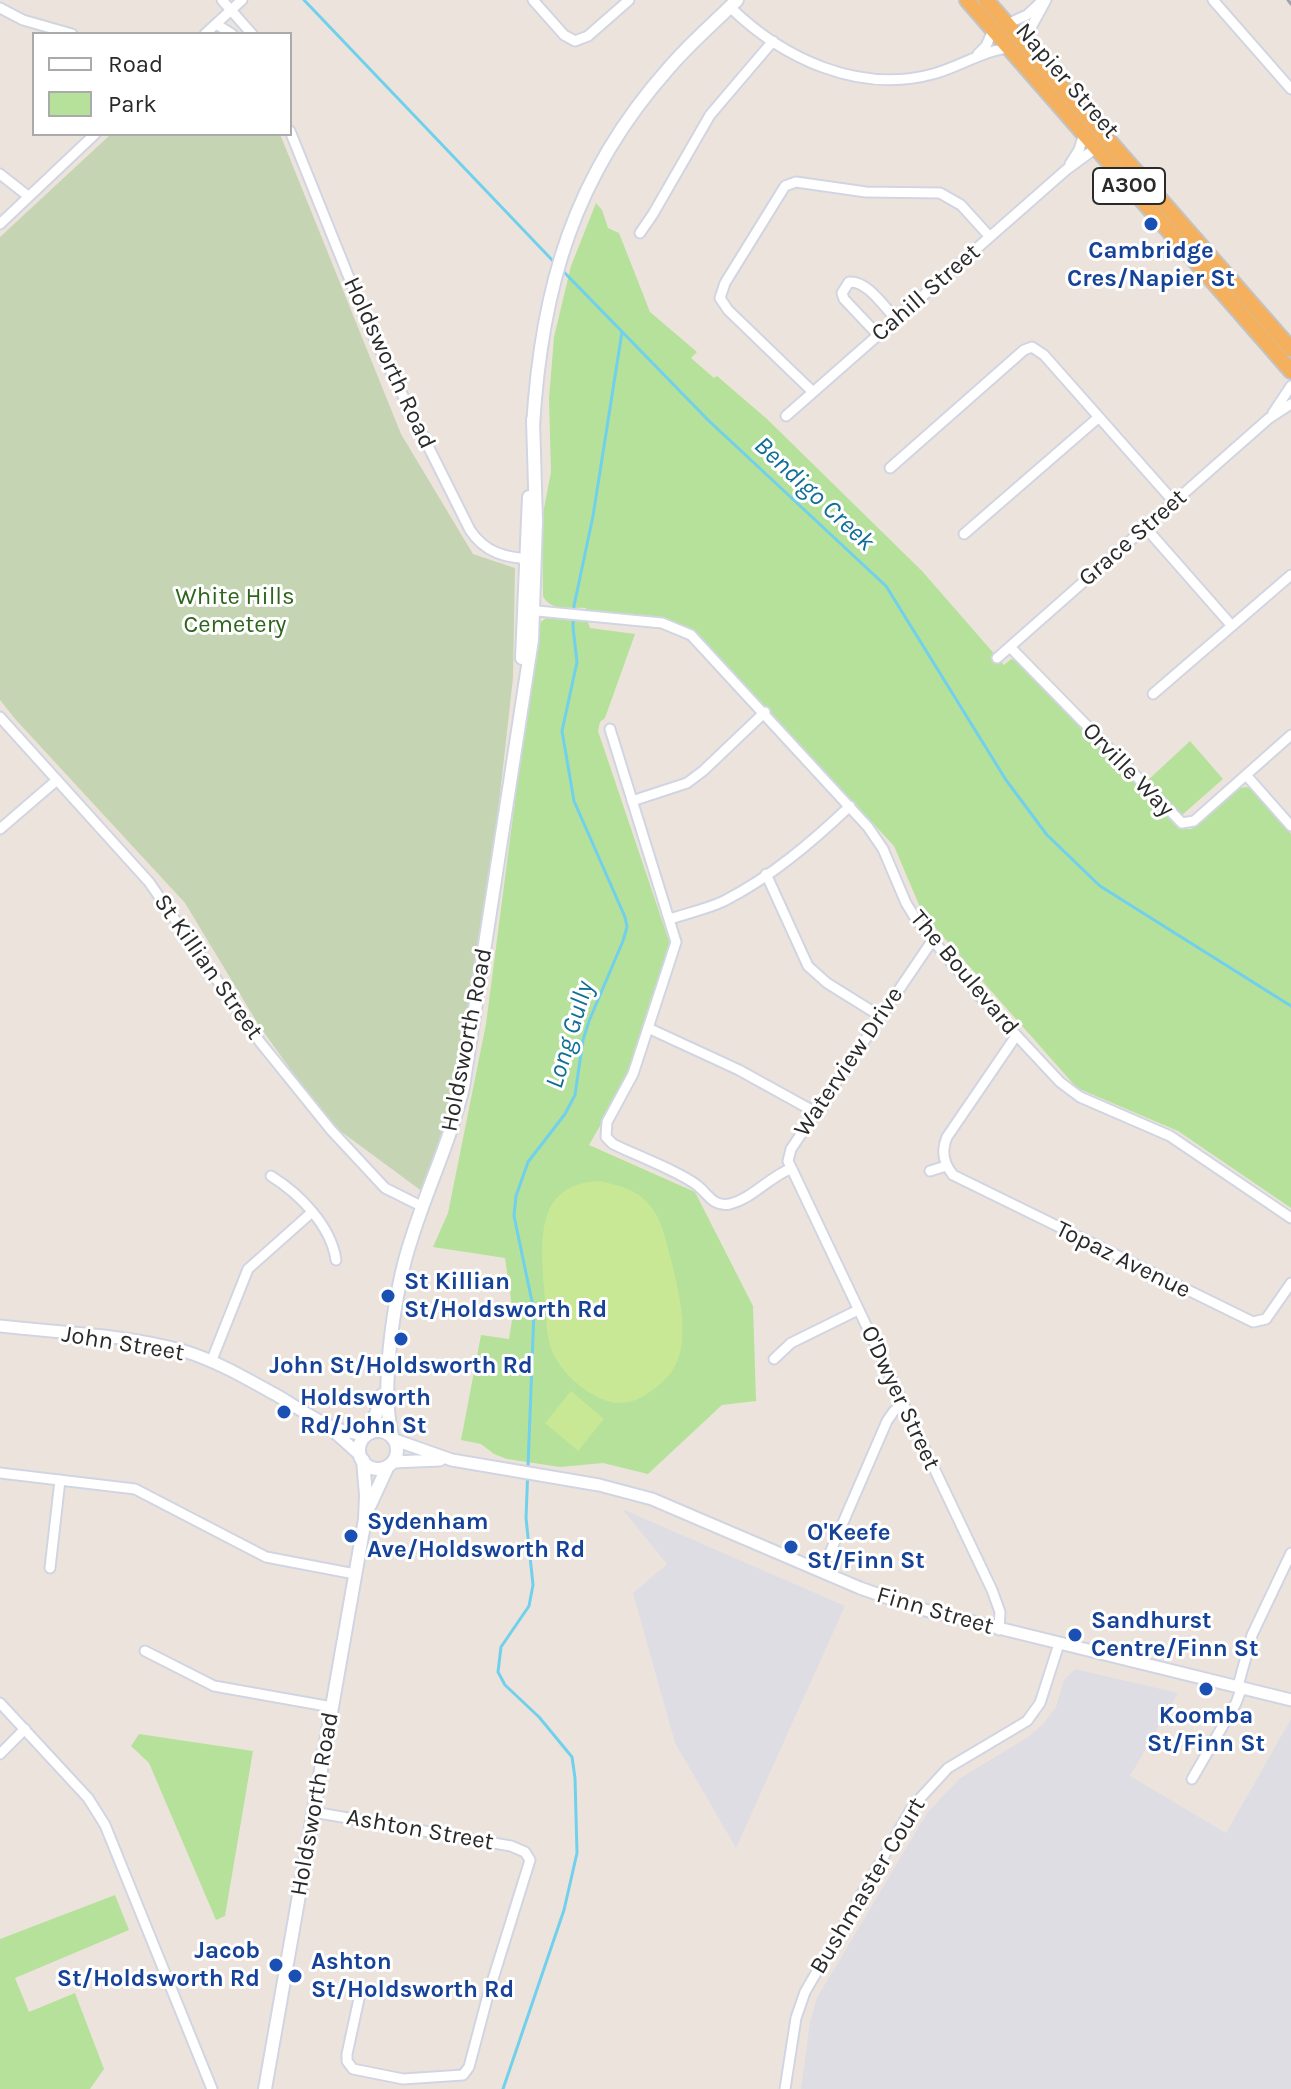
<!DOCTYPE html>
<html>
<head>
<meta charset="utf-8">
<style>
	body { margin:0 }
	#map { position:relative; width:1291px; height:2089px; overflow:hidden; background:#ece4dc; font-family:Karla,sans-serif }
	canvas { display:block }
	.legend { position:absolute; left:32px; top:32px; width:260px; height:104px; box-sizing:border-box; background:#fff; border:2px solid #aaa; margin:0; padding:10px 14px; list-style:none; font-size:24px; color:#2a2a2a }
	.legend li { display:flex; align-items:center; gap:16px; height:40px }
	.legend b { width:40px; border:2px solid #aaa }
</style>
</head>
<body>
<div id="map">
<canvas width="1291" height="2089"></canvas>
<ul class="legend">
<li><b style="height:10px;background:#fff"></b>Road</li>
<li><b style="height:22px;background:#b5e19a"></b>Park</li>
</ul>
</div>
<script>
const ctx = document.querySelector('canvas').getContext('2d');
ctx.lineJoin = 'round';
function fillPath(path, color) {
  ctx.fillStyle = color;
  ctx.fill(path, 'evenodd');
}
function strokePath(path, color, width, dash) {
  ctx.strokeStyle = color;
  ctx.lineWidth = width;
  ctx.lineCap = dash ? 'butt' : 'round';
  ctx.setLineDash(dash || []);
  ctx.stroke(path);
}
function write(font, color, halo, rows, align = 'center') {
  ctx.font = font + ' Karla,sans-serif';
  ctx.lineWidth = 6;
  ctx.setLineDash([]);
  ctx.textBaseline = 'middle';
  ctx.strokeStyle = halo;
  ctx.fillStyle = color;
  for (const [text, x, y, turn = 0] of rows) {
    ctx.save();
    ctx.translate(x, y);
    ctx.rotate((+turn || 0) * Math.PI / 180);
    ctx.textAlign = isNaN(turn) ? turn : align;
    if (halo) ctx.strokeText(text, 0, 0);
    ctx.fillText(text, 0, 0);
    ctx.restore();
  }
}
fillPath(new Path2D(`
	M622 1509 845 1606 736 1848 675 1743 633 1593 667 1564Z
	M1075 1669 1178 1693 1130 1776 1226 1833 1291 1719V2089H801L810 2022 817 1998 927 1813 959 1779 1028 1737 1042 1725 1056 1707 1064 1680Z`), '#dedde4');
fillPath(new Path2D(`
	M596 203 602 210 608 228 619 233 650 312 697 352 691 358 714 378 717 376 767 419 922 571 1004 665 1011 659 1017 661 1179 829H1191L1239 788 1247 787 1254 791 1291 834V1208L1178 1131 1077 1088 923 914 894 846 699 636C668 612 624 615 586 611V608C569 607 550 611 543 596L542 519 551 472 549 399 554 337 571 266Z
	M546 618 588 622 590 628 635 634 605 718 600 722 598 731 670 944 623 1086 589 1145 695 1192 753 1306 756 1401 722 1405 648 1474 603 1463 560 1467 507 1459 494 1454 481 1444 461 1440 481 1335 509 1339 513 1314 505 1258 433 1247 448 1213 486 1024 538 624Z
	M1190 741 1223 779 1181 816 1146 782Z
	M139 1734 253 1751 225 1916 216 1920 149 1763 131 1746Z
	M115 1895 129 1930 15 1978 29 2012 75 1993 104 2069 90 2089H0V1939Z`), '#b5e19a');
fillPath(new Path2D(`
	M111 134H280L401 434 473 554 515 568 513 678 497 821 454 1104 423 1192 328 1122 258 1024 185 903 16 720 0 700V237Z`), '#c5d5b4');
fillPath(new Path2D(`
	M599 1181C617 1185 636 1189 648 1203 662 1218 666 1241 671 1259 680 1298 697 1357 659 1385 648 1394 635 1403 620 1403 594 1403 559 1373 551 1348 545 1329 546 1308 544 1288 541 1240 535 1184 599 1181Z
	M571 1391 604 1419 578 1451 545 1423Z`), '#c8e895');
strokePath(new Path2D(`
	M304 0 554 262
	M562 270 708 420 886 586 1006 780 1047 835 1100 886 1291 1006
	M503 2089 564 1910 577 1853 575 1778 572 1757 539 1717 505 1685 498 1672 501 1647 529 1606 533 1585 526 1518 534 1311 514 1216 516 1196 528 1162 565 1114 575 1095 583 1040 589 1021 623 941 627 927 625 917 574 801 562 731 577 662 573 627 574 606 593 516 622 332`), '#71d0ec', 3);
const minor = new Path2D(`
	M222 0 252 34
	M533 0 564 35 575 41 588 36 629 0
	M1213 0 1291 89
	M730 7C783 59 859 94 933 74 959 67 982 51 1009 48
	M0 8 23 20 72 34
	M216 24 232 34
	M1007 24 1027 15 1041 2
	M205 34 242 0
	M1023 42 1046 0
	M978 54 986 46 993 30
	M290 131 370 330 470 530C485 553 506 558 532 559
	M1070 164 1079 150 1084 133
	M0 174 28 196
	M0 224 95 134
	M640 233 653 214 710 115 773 41
	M878 335 844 299 842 293 849 282C867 280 884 307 896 319
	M813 392 728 310 720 298 725 283 785 186 796 182 866 192 940 193 961 205 990 237
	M1273 413 1291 386
	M786 416 1066 170 1096 148
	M890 468 1024 350 1032 347 1044 355 1174 502
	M1145 527 1232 626
	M964 534 1099 417
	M527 610 662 623 691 635 868 827 883 849 906 903 917 921 975 991 1060 1082 1080 1097 1170 1136 1291 1218
	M1010 647 1182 823 1194 821 1291 735
	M997 658 1268 419 1291 404
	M1153 694 1291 575
	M0 717 149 882 260 1042 331 1130 385 1188 423 1207
	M610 729 676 942 633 1074 607 1122 606 1137 613 1144C635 1155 681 1172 698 1186 709 1195 713 1207 730 1204 753 1198 768 1178 790 1169
	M1246 775 1291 826
	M632 801 687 783 703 771 765 712
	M0 829 57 780
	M766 874 808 966 827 983 880 1016
	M670 919C688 913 707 909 724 901 771 877 812 842 850 806
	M932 941 791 1149 788 1161 992 1590 1000 1612 999 1630
	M648 1028 739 1070 815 1112
	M1016 1036 947 1137C941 1151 943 1163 953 1175L1253 1322 1266 1319 1291 1283
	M930 1171 946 1166
	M271 1176C300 1194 331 1226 336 1260
	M774 1359 791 1343 858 1310
	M211 1362 248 1269 311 1213
	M0 1473 135 1489 266 1557 355 1574
	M50 1568 60 1480
	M822 1571 887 1421 894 1411 902 1405
	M145 1651 214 1686 332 1707
	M1238 1686 1252 1635 1291 1553
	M0 1703 88 1798 105 1825 212 2089
	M0 1754 25 1729
	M1192 1779 1236 1703 1242 1687
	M313 1812 511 1846 525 1852 530 1860 488 1995 469 2067 463 2075 403 2079 353 2069 347 2061V2054L360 1994
	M785 2089 796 2018 805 1992 913 1806 948 1768 1027 1721 1040 1703 1059 1644`);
const tertiary = new Path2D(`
	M0 1326C60 1333 125 1334 184 1351 217 1361 249 1380 278 1396 307 1413 334 1435 368 1434
	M332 1430 360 1455
	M395 1440 452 1460 599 1485 652 1499 860 1588 917 1608 1291 1700
	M393 1462 440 1460`);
const secondary = new Path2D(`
	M533 427C541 288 574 175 668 69 689 44 714 23 737 0
	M522 658 529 497
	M359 1450a19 19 0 1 1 38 0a19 19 0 1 1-38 0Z
	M370 1433 382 1395
	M392 1436C385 1406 387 1376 390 1345 394 1309 400 1272 412 1237 428 1186 451 1139 463 1087L532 640 536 521 533 419
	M370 1505 388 1466
	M265 2089 365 1519 366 1495 363 1460`);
const trunk = new Path2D(`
	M967 0 1291 371
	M986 0 1291 349`);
strokePath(minor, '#d1d5e2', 13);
strokePath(tertiary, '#d1d5e2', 15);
strokePath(secondary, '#d1d5e2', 16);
strokePath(trunk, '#c3c3c3', 18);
strokePath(minor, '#fff', 9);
strokePath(tertiary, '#fff', 11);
strokePath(secondary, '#fff', 12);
strokePath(trunk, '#f4b05c', 14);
strokePath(new Path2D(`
	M1288 0 1291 4`), '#9fa3b4', 3);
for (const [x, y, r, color] of [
	[1151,224,8,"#1a4fb4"],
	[388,1296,8,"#1a4fb4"],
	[401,1339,8,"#1a4fb4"],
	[284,1412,8,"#1a4fb4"],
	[351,1536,8,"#1a4fb4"],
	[791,1547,8,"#1a4fb4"],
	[1075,1635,8,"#1a4fb4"],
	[1206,1689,8,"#1a4fb4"],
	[276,1965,8,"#1a4fb4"],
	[295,1976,8,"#1a4fb4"]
]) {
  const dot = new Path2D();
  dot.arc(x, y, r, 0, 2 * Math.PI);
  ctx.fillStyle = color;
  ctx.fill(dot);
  strokePath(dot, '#fff', 3);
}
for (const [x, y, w] of [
	[1129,186,72]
]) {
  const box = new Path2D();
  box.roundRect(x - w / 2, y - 18, w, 36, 6);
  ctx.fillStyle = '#fff';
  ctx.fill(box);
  strokePath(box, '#2a2a2a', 2);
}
write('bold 22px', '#2a2a2a', null, [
	["A300",1129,186]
]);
write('24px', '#2a2a2a', '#fff', [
	["Napier Street",1067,81,49],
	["Cahill Street",926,293,-41],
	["Holdsworth Road",389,363,65],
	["Grace Street",1133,538,-41],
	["Orville Way",1128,770,46],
	["St Killian Street",208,967,55],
	["The Boulevard",964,973,50],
	["Holdsworth Road",467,1040,-79],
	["Waterview Drive",849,1062,-56],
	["Topaz Avenue",1123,1260,26],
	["John Street",123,1344,9],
	["O'Dwyer Street",900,1398,65],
	["Finn Street",935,1611,16],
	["Holdsworth Road",315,1804,-80],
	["Ashton Street",420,1830,10],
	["Bushmaster Court",868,1886,-59]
]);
write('bold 24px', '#164399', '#fff', [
	["Cambridge",1151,251,"center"],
	["Cres/Napier St",1151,279,"center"],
	["St Killian",404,1282],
	["St/Holdsworth Rd",404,1310],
	["John St/Holdsworth Rd",401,1366,"center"],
	["Holdsworth",300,1398],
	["Rd/John St",300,1426],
	["Sydenham",367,1522],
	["Ave/Holdsworth Rd",367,1550],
	["O'Keefe",807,1533],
	["St/Finn St",807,1561],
	["Sandhurst",1091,1621],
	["Centre/Finn St",1091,1649],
	["Koomba",1206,1716,"center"],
	["St/Finn St",1206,1744,"center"],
	["Jacob",260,1951,"right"],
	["St/Holdsworth Rd",260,1979,"right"],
	["Ashton",311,1962],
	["St/Holdsworth Rd",311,1990]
], 'left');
write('24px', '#2e651c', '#fff', [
	["White Hills",235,597],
	["Cemetery",235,625]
]);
write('italic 26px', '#106e97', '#fff', [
	["Bendigo Creek",814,494,43],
	["Long Gully",570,1035,-73]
]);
</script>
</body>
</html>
